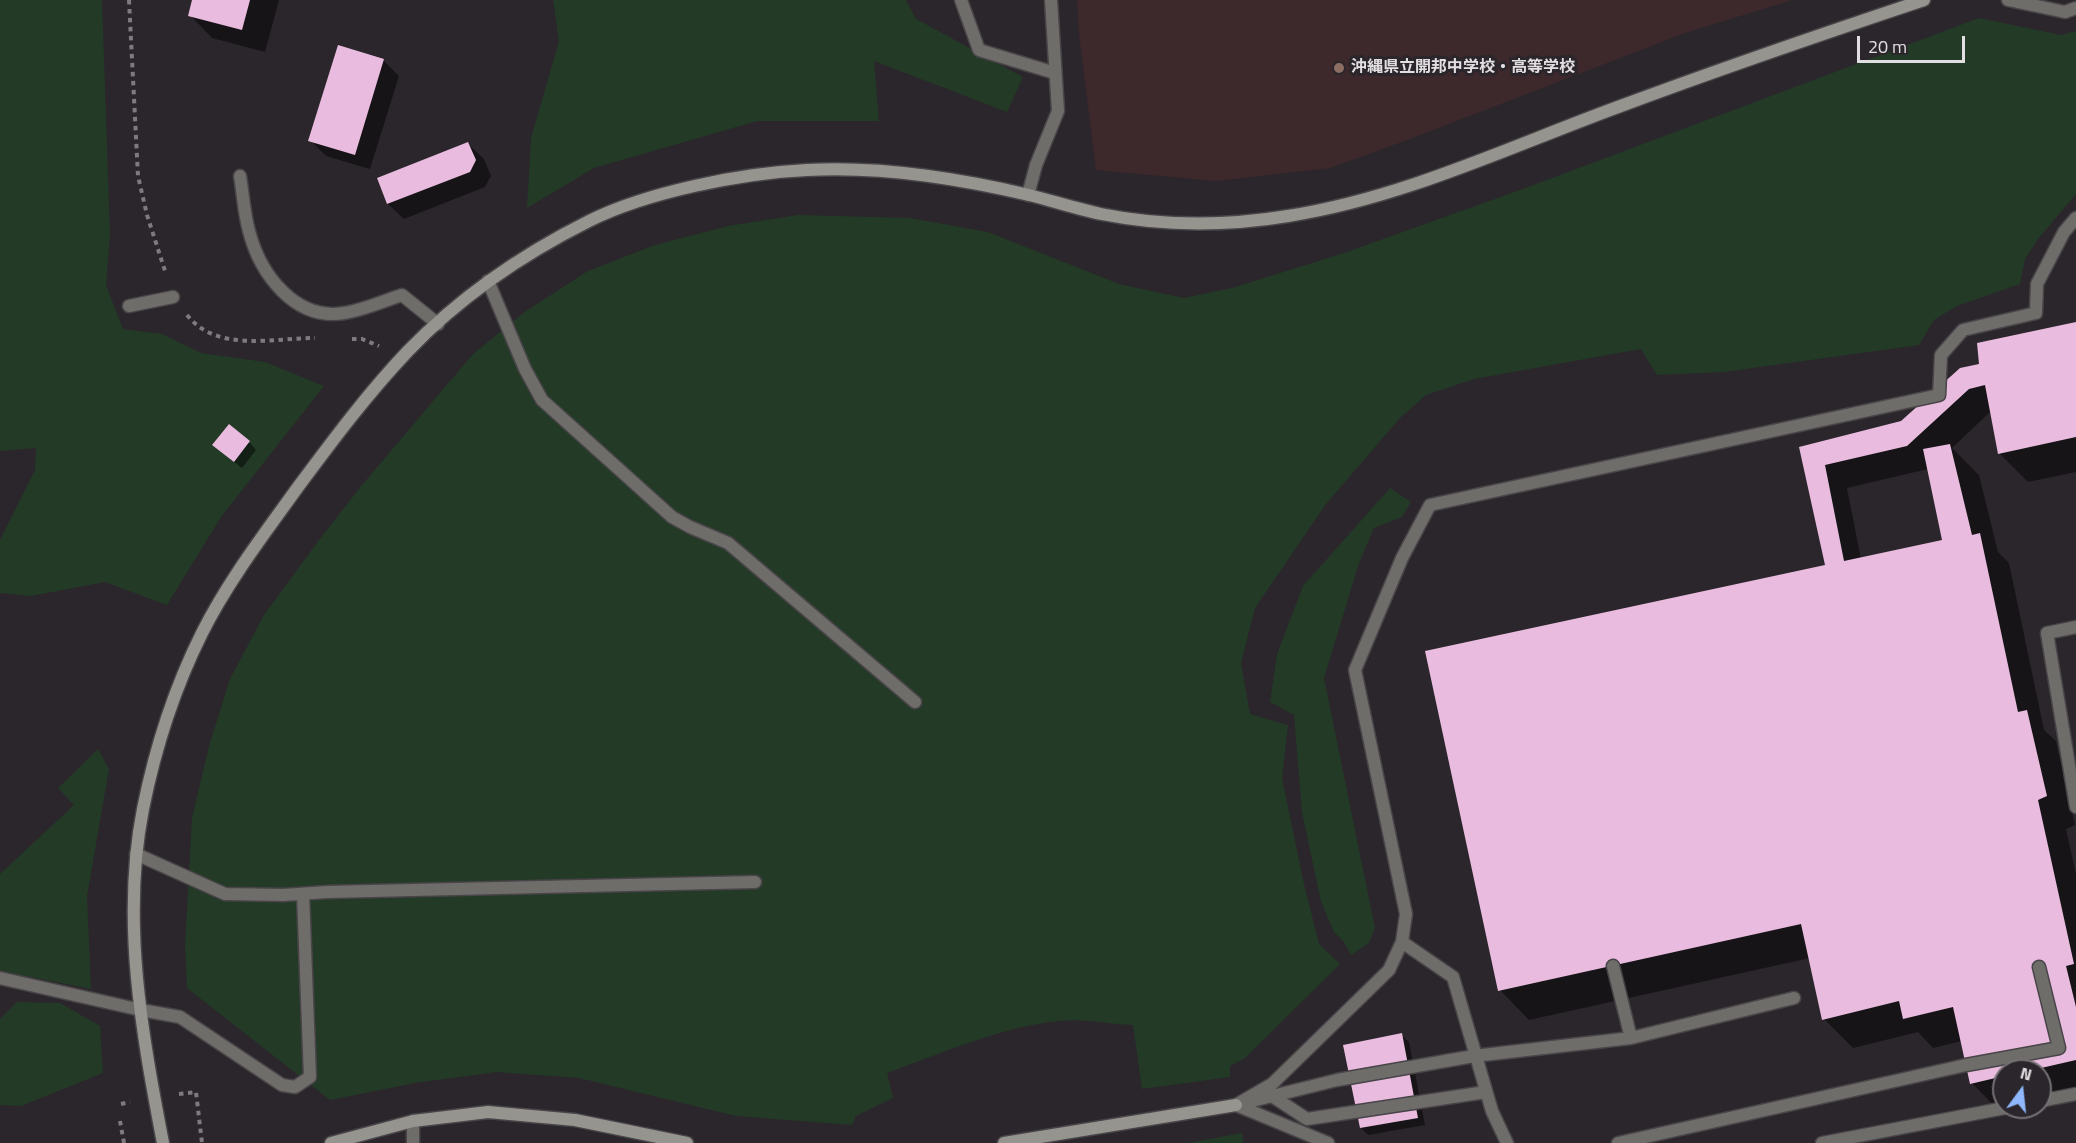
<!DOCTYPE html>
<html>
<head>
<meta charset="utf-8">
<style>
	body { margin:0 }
	#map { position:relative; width:2076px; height:1143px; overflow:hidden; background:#2b262b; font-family:"Titillium Web",sans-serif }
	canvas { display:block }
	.north { position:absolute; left:1992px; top:1059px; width:60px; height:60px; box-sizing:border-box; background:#2b262b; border:2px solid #747074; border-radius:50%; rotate:15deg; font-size:16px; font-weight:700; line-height:24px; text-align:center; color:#e2dfe2 }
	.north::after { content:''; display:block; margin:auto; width:21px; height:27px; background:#8fb8fd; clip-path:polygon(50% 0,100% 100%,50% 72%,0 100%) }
	.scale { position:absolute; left:1857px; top:36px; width:108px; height:27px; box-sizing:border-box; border:3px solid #e2dfe2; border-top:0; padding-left:8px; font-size:18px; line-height:21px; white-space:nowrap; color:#e2dfe2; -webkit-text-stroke:4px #2b262b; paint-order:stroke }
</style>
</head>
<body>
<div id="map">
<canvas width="2076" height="1143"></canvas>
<div class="north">N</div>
<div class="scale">20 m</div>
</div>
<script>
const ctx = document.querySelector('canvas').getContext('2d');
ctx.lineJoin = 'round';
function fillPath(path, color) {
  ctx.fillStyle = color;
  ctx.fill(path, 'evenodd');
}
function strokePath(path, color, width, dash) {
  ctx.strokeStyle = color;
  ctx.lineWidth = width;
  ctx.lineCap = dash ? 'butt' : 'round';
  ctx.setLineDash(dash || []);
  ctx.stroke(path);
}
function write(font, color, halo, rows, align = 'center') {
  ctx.font = font + ' "Titillium Web","Noto Sans JP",sans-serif';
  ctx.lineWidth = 6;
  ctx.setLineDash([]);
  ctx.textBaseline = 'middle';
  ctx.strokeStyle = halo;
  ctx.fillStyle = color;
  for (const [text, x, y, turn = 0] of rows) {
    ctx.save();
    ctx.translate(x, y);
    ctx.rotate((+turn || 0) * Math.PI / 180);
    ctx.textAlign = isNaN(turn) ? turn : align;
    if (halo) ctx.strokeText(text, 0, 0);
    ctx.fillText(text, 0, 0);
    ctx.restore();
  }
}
fillPath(new Path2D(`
	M1077 0H1792L1685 33 1410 139 1330 168 1216 181 1096 170 1079 33Z`), '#3d292c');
fillPath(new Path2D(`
	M0 0H102L110 235 106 285 123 329 162 334 201 353 265 362 324 386 221 517 167 605 105 582 31 596 0 593V540L35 470 36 448 0 451Z
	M553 0H906L916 19 1023 77 1007 112 874 61 879 121H757L594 168 527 208 531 138 559 41Z
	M1979 18 2061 35 2076 31V194L2038 239 2025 259 2020 284 1957 306 1934 320 1919 345 1724 372 1657 375 1641 349 1474 379 1426 395 1400 418 1326 504 1255 608 1241 663 1250 714 1288 725 1282 778 1304 884 1319 944 1340 964 1245 1058 1230 1066V1077L1142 1089 1133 1025C1109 1024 1083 1018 1059 1021 1000 1027 943 1053 887 1073L893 1098 856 1116 852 1125 736 1116 579 1078 496 1072 415 1083 330 1100 187 988 185 946 192 818 209 746 230 679 264 615 319 540 362 485 473 354 526 311 588 271 655 245 728 226 798 215 910 218 988 232 1119 284 1184 298 1232 288 1344 253 1520 190Z
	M1390 488 1411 502 1402 517 1374 528 1359 563 1324 678 1375 928 1369 943 1351 955 1344 942 1334 932 1321 902 1302 812 1294 715 1270 702 1277 654 1303 586Z
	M98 749 109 769 87 896 91 989 0 971V874L74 805 58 788Z
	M17 1002 60 1003 100 1026 103 1073 21 1106 0 1105V1019Z
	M1242 1133 1243 1143H1188Z`), '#233a27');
fillPath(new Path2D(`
	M194 0H279L265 52 212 38 190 15Z
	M383 60 399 76 370 169 326 156 310 140Z
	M468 144 484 159 491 176 485 187 404 219 388 204 379 178Z
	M2076 324V472L2028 482 1999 453 1990 412 1952 448 1979 475 1998 552 2009 563 2044 730 2056 741 2075 825 2066 829 2076 874V1096L2040 1104V1071H2004V1107H2026L2001 1113 1972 1083 1962 1041 1933 1048 1918 1032 1853 1048 1824 1019 1810 958 1529 1020 1500 990 1827 566 1801 448 1902 423 1981 366ZM1928 469 1944 541 1861 559 1847 488Z
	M249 442 256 450 242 468 222 452Z
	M1401 1035 1409 1042 1425 1125 1368 1135 1361 1128Z`), '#0007');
fillPath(new Path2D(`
	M192 0H250L242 30 188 16Z
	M338 45 384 59 355 155 308 141Z
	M468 142 476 160 470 172 387 204 377 178Z
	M2076 322V437L1998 454 1985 385 1969 389 1907 446 1825 465 1844 561 1942 540 1923 449 1950 444 1972 535 1980 533 2018 712 2027 710 2047 796 2038 800 2074 964 2066 966 2076 1007V1060L2028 1071H2004V1076L1970 1084 1953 1007 1903 1019 1899 1001 1822 1020 1801 924 1498 991 1425 651 1825 565 1799 447 1901 421 1960 368 1979 364 1977 343Z
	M229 424 250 441 234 462 212 445Z
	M1402 1033 1418 1118 1360 1128 1343 1045Z`), '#e9bcdf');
const lane = new Path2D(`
	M961 0 979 50 1055 73
	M240 176C243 194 244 213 249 231 260 274 295 321 344 313 364 310 383 301 402 295L438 324
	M488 281 525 369 542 400 672 517 690 527 728 543 915 702
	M2076 627 2047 633 2076 807
	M136 854 225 894 283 895 327 892 755 882
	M1402 942 1453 977 1492 1111 1507 1143
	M1613 966 1631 1038
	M141 1010 180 1017 282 1085 295 1087 310 1077 303 894
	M1272 1096 1307 1119 1486 1092
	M1252 1101 1337 1080 1474 1056 1631 1038 1794 998
	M2040 1101 2076 1094
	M1236 1105 1272 1084 1389 970 1402 942 1406 914 1355 670 1402 558 1430 505 1939 395 1941 355 1963 330 2036 313 2037 284 2064 232 2076 218
	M1236 1105 1328 1143
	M1618 1143 1966 1065 2059 1048 2039 967
	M1822 1143 2010 1107`);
const street = new Path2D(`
	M2008 0 2065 12 2076 8
	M1028 195 1036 165 1058 111 1051 0
	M129 306 173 297
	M0 978 141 1010
	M413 1121V1143`);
const secondary = new Path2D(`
	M163 1143C142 1034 121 920 143 809 155 749 175 687 202 633 228 581 265 533 298 487 333 440 368 393 408 351 459 298 523 254 589 221 647 192 742 173 807 170 881 166 957 178 1029 195 1053 201 1077 209 1101 214 1161 226 1227 226 1288 216 1403 198 1509 147 1618 107 1720 69 1822 34 1924 0
	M331 1143 413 1121 488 1112 575 1120 687 1143
	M1004 1143 1236 1105`);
strokePath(lane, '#484448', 15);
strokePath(street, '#484448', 15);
strokePath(secondary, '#484448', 15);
strokePath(new Path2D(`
	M129 0 138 176 147 215 166 274
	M187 315C217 353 273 338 315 338
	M352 339H362L379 346
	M179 1094 196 1092 202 1143
	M121 1104 130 1102
	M120 1121 124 1143`), '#7e7a7e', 4, [4.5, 4.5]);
strokePath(lane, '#6e6d6a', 12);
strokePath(street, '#6e6d6a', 12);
strokePath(secondary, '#95948f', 12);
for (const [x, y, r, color] of [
	[1339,68,6,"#8d6e63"]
]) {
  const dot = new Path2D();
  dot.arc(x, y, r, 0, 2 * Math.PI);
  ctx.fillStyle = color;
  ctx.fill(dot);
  strokePath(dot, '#2b262b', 2);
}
write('bold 16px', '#e2dfe2', '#2b262b', [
	["沖縄県立開邦中学校・高等学校",1351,68]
], 'left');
</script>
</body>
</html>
